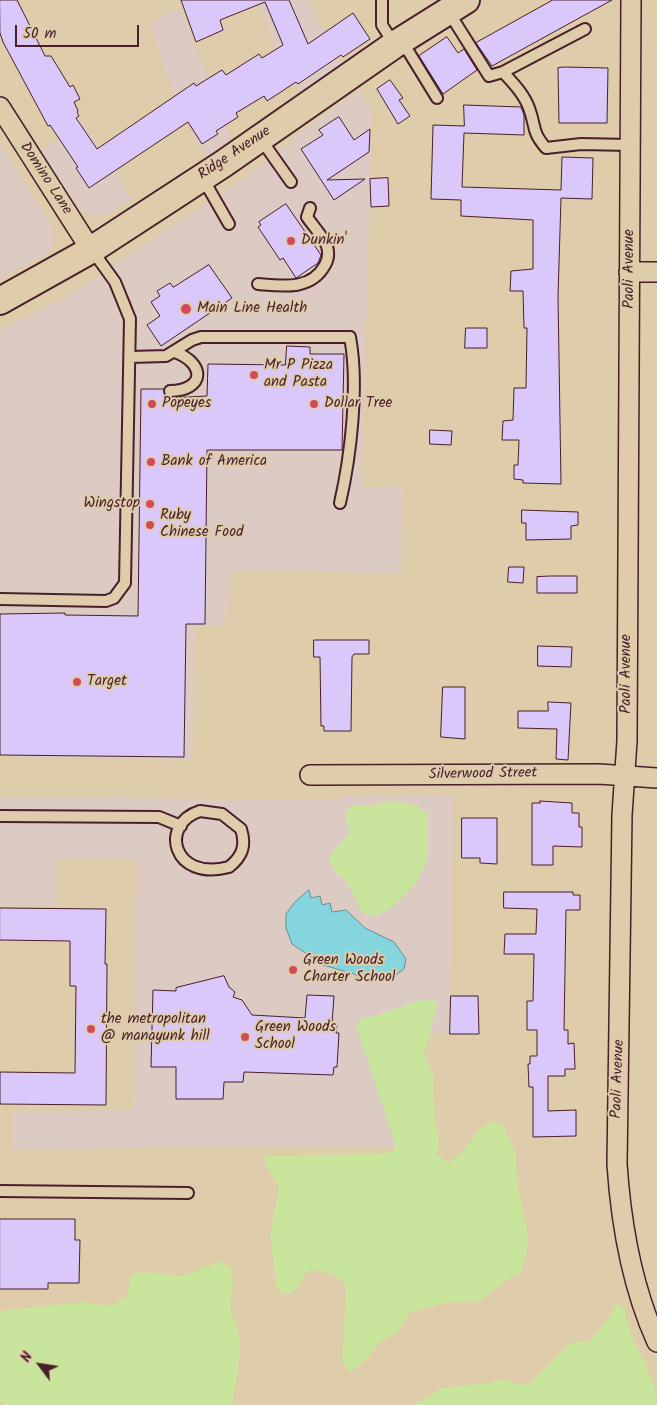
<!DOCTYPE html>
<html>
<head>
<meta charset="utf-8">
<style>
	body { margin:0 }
	#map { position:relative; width:657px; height:1405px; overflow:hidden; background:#deccaa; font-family:Kalam,sans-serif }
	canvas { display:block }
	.north { position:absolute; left:15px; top:1340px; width:50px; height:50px; -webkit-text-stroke:4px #deccaa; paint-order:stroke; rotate:301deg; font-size:14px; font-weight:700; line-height:20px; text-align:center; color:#4a1f2b }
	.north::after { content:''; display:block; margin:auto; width:18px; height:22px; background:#4a1f2b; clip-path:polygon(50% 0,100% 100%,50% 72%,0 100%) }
	.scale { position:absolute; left:15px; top:25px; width:124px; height:22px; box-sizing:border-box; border:2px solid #4a1f2b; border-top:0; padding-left:6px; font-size:15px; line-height:18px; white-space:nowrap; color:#4a1f2b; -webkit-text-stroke:4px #deccaa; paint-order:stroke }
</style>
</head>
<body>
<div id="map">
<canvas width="657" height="1405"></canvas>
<div class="north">N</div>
<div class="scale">50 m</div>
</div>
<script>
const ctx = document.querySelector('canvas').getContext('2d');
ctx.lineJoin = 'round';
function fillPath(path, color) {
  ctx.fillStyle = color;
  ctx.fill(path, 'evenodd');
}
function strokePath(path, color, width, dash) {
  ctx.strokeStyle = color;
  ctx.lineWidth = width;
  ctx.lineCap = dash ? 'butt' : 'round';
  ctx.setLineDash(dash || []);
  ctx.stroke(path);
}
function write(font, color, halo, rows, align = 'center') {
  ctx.font = font + ' Kalam,sans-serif';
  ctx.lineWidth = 4;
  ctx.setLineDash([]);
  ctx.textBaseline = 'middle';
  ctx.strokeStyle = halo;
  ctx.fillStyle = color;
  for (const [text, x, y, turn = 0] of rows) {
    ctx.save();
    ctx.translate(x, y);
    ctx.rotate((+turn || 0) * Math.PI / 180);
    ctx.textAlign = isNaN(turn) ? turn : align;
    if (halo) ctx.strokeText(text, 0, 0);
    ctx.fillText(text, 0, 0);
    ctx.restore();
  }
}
fillPath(new Path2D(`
	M258 0H308L328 39 343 64 300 93 277 53Z
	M180 8 232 139 206 157 179 109 149 22Z
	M360 90 371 109 372 123 361 488 403 485 401 573 231 571 230 603 223 626 195 627 192 760 0 756V330L72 294 116 264 265 163 293 140 294 136Z
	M83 122 132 199 106 215H89L80 210 40 151Z
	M0 144 50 222 54 237 52 246 46 254 0 279Z
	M340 795H453L450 1034H425L424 1146 12 1149 13 1111 133 1110 137 859 55 860V905H0V797L339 800Z`), '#dccbc2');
fillPath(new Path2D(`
	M386 802C399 802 420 802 428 815V857L417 882 389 910 374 916 363 913 345 879 337 875 329 861C332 848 342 844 350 833L345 817 351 805 369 806Z
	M430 999 437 1001 436 1008 424 1055 433 1073 435 1121 439 1142 436 1155 449 1162 463 1151 480 1128 494 1122 501 1123 505 1129 516 1154 517 1182 527 1231 528 1245 522 1272 505 1281 478 1302 456 1301 410 1312 397 1332 379 1343 367 1359 350 1372 342 1362 346 1288 343 1281C333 1274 311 1263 303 1277 299 1285 297 1290 289 1295L277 1290 270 1236 279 1186 268 1169 265 1156 380 1154 394 1151 395 1144 391 1131 356 1025 361 1019C385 1015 405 1003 430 999Z
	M218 1262C242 1263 229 1294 231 1310 233 1319 238 1327 239 1336 242 1359 234 1382 233 1405H6L0 1401V1311L85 1302 106 1306 114 1304 126 1297 131 1276 140 1272 183 1276Z
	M616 1304 625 1308C627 1342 657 1371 657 1405H414L442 1388 488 1383 503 1379 524 1385 531 1383 568 1345 574 1342H588C600 1332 609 1318 616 1304Z`), '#c9e49b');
const water = new Path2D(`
	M309 890 311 898 320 896 322 905 330 903 332 912 346 910 365 928 394 942 406 959 404 969 389 980 367 982 354 974 323 965 292 944 286 928V914L294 903Z`);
fillPath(water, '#84d5dd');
strokePath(water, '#6d8c96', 1);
const building = new Path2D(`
	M0 0H17L45 56H51L70 87 73 85 80 99 74 102 78 111 77 112 79 116 76 118 97 149 194 83 196 86 222 70 226 75 259 54 262 58 283 45 265 2 220 20 223 30 196 42 181 0H289L308 44 353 13 370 39 343 57 341 55 298 84 296 82 267 101 264 96 236 113 238 117 216 131 218 134 202 144 188 122 89 188 76 168 78 167 50 125 48 126 3 42 0 33Z
	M553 0H612L492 66 476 43Z
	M447 37 458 53 464 49 477 70 443 94 419 56Z
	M565 67 608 68 607 123H559L558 68Z
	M390 80 403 98 399 100 410 116 398 124 377 89Z
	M464 105 521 107 524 115V135L464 133 462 187 561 190 562 157 593 158 592 199 561 198 558 296 561 484 523 483V480L514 479V465H518L519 440H502L503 421 513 420 514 388H526L527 328H524L523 291H510L511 271 533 269V220L461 216V200L431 199 433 125 464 126Z
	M339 117 354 140 370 129 369 152 327 180 365 179 334 200 301 149 323 135 319 130Z
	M388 178 389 206 371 207 370 179Z
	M286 204 321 255 318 263 296 278 283 258 280 260 258 227 261 225 259 222Z
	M209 265 232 298 161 346 147 325 160 316 151 302 160 296 157 291 170 283 173 287Z
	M466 328H487V348H465Z
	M287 346 310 347V354H344L342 450H207L205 624H186L184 757 0 755V614L65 613V615L138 616 141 389H164L165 396 170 398 207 396 208 364 285 365Z
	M430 430 452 431 451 445 430 444Z
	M522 510 578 512V525L571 526V539L526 540V523H522Z
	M509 567H524L523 583 508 582Z
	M551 576H577V593H537V577Z
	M314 640H369V654H354L352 657 351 731H324V726H321L320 657H314Z
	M538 646 572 647 571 667 538 666Z
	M443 687H465V739L441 737Z
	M548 702 571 703 568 760 556 759 557 729 518 728V711H548Z
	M540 801 572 803V813H579V827H582V847L553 846V865H532V803H540Z
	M462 818H497V864L480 863V858H462Z
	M504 892H573V895H580V910H566L564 1030H568V1044L574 1043 575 1069H565V1076H548V1111L576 1110V1136L533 1137V1087H529L528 1064H530V1056H537V1030H527V1001H533L534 954H504L505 934H536L537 909 504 908Z
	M0 908 106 909 105 964H107L106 1105 0 1104V1072L75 1073 76 986H70V941L0 940Z
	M224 976 229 987 235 992 233 997 242 1000 252 1015 305 1018 307 995 334 996 332 1024H337L336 1033H339L337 1067H334L333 1075 244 1072 243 1082H224L223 1099H176V1067H151L153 990 176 991V988Z
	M451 996H478L479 1034H450Z
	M0 1219H75V1240H80L79 1283H48V1289H0Z`);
fillPath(building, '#d9c8f9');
strokePath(building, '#4a1f2b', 1);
const service = new Path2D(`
	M382 0V25L394 44
	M448 11 489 76 503 72 585 29
	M402 41 437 98
	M503 72C513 83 524 94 529 108 536 126 531 131 546 148L581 144 630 145
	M260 138 291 182
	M202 177 229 224
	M258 284C282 286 311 291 325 265 328 260 329 253 327 246 323 236 313 226 307 217L310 208
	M130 357 166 356 192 340 201 337H350C359 385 351 455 340 503
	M170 391C205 390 206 364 175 352
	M0 599 106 601 114 598 125 583 130 319 115 282 92 250
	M200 811 222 814 241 829C246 845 243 856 229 867 172 882 159 824 200 811Z
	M0 816 159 817 181 826
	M0 1191 188 1193`);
const minor = new Path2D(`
	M631 0 627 741 622 815 617 1164C621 1224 632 1287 657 1342
	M0 107 91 250
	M629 272H657
	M310 775 599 774 657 778`);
const secondary = new Path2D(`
	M0 301 91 250 223 164 394 45 466 0`);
strokePath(service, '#4a1f2b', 14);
strokePath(minor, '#4a1f2b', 22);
strokePath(secondary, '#4a1f2b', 30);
strokePath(service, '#deccaa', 10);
strokePath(minor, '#deccaa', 19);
strokePath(secondary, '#deccaa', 26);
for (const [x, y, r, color] of [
	[291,241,5,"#d1495b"],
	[186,309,6,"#d1495b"],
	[254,375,5,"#d1495b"],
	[152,404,5,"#d1495b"],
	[314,404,5,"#d1495b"],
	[151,462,5,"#d1495b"],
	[150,504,5,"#d1495b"],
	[150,525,5,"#d1495b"],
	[77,682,5,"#d1495b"],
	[293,970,5,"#d1495b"],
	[91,1029,5,"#d1495b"],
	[245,1037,5,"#d1495b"]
]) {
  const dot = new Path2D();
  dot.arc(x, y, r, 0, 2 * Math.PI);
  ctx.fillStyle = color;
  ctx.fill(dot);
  strokePath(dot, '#deccaa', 2);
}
write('15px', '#4a1f2b', '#deccaa', [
	["Ridge Avenue",235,154,-34],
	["Domino Lane",45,179,57],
	["Paoli Avenue",630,269,-90],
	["Paoli Avenue",627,674,-90],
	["Silverwood Street",483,775,-1],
	["Paoli Avenue",619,1079,-88]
]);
write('15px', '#4a1f2b', '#deccaa', [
	["Dunkin'",301,241],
	["Main Line Health",197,309],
	["Mr P Pizza",264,366],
	["and Pasta",264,383],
	["Popeyes",162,404],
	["Dollar Tree",324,404],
	["Bank of America",161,462],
	["Wingstop",140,504,"right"],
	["Ruby",160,516],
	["Chinese Food",160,533],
	["Target",87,682],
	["Green Woods",303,961],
	["Charter School",303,978],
	["the metropolitan",101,1020],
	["@ manayunk hill",101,1037],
	["Green Woods",255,1028],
	["School",255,1045]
], 'left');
</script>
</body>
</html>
